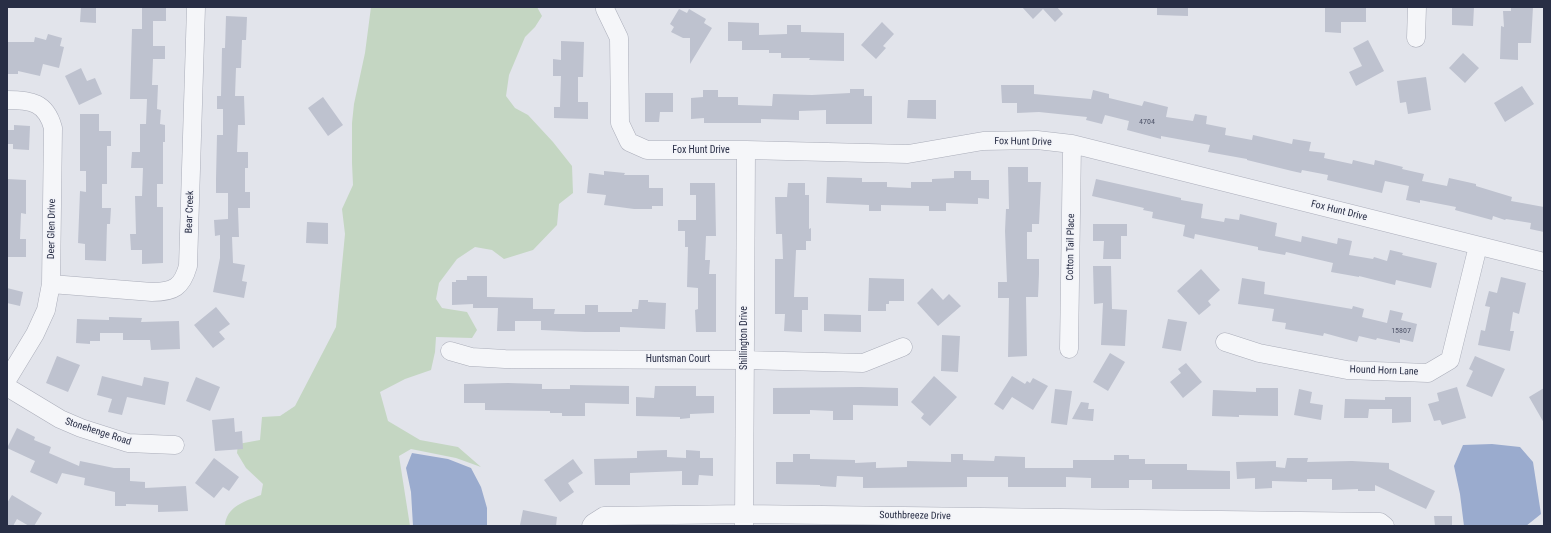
<!DOCTYPE html>
<html>
<head>
<meta charset="utf-8">
<style>
	body { margin:0 }
	#map { position:relative; width:1551px; height:533px; overflow:hidden; background:#e2e4eb; font-family:"Roboto Condensed",sans-serif }
	canvas { display:block }
	.frame { position:absolute; inset:0; border:8px solid #282e45; pointer-events:none }
</style>
</head>
<body>
<div id="map">
<canvas width="1551" height="533"></canvas>
<div class="frame"></div>
</div>
<script>
const ctx = document.querySelector('canvas').getContext('2d');
ctx.lineJoin = 'round';
function fillPath(path, color) {
  ctx.fillStyle = color;
  ctx.fill(path, 'evenodd');
}
function strokePath(path, color, width, dash) {
  ctx.strokeStyle = color;
  ctx.lineWidth = width;
  ctx.lineCap = dash ? 'butt' : 'round';
  ctx.setLineDash(dash || []);
  ctx.stroke(path);
}
function write(font, color, halo, rows, align = 'center') {
  ctx.font = font + ' "Roboto Condensed",sans-serif';
  ctx.lineWidth = 3;
  ctx.setLineDash([]);
  ctx.textBaseline = 'middle';
  ctx.strokeStyle = halo;
  ctx.fillStyle = color;
  for (const [text, x, y, turn = 0] of rows) {
    ctx.save();
    ctx.translate(x, y);
    ctx.rotate((+turn || 0) * Math.PI / 180);
    ctx.textAlign = isNaN(turn) ? turn : align;
    if (halo) ctx.strokeText(text, 0, 0);
    ctx.fillText(text, 0, 0);
    ctx.restore();
  }
}
fillPath(new Path2D(`
	M371 7H537L542 16 535 27 525 37 509 75 506 96 515 108 528 115 553 142 572 166 573 193 559 204 557 225 533 250 504 259 492 250 475 247 457 259 439 283 436 299 442 308 467 312 477 330 472 338 436 337 435 352 431 370 405 379 380 392 388 421 420 440 458 447 481 467 456 458 411 449 399 456 410 526H225C226 506 246 501 261 495L263 484 246 468 237 453 238 444 260 440 262 417 280 416 295 406 336 327 345 234 342 209 353 185 352 163V123L354 104 365 53Z`), '#c4d6c2');
fillPath(new Path2D(`
	M1492 444 1520 447 1533 462 1541 514 1526 526H1464L1460 494 1454 466 1463 445Z
	M412 453 448 459 471 468 481 487 487 508V526H413L411 492 406 468Z`), '#9aabce');
fillPath(new Path2D(`
	M81 7H96V23L80 22Z
	M142 7H166V21H153V46H165V59H153L152 85H158L157 109 161 110 160 124 165 125V142H163V184H157V207H163V263L142 264V250H131L130 234H136L135 196H142L143 168H131L132 152H140V124H146L147 99H130L132 29H142Z
	M1022 7H1057L1063 14 1055 22 1043 9 1033 19Z
	M1157 7H1188V16L1157 15Z
	M1325 7H1366V22H1341V33L1325 32Z
	M1452 7H1474L1473 26 1452 25Z
	M1511 7H1533L1531 43H1518V60L1500 59 1501 26 1504 27 1503 11H1511Z
	M679 9 687 13 689 9 706 19 704 23 712 28 690 64V38H683L671 32 674 27 670 24Z
	M226 16 247 17 246 40H242L241 68H236L235 96H244L245 125H238L237 152H248V168H245V192H250V208H238L239 237H232L233 263 245 265 242 281 247 282 244 298 213 292 220 258V235L215 236 214 220 228 219V193H216V179L217 135H223V109H217V96H221L222 48H225Z
	M728 22 759 23V35L787 34V25H801V32L844 33V61L809 60 810 58H781V53H769V50H742V41H728Z
	M882 22 894 34 883 46 886 48 876 59 861 45Z
	M48 34 62 38 60 46 64 47 59 68 43 64 40 76 18 71V74H7V42H34L35 37 46 40Z
	M1368 40 1384 71 1356 86 1349 72 1362 66 1353 48Z
	M561 41 584 42 583 77H578V102H588V119L554 118V107H560L561 76H553V59L561 60Z
	M1463 53 1479 68 1465 83 1449 68Z
	M81 68 87 81 95 78 102 94 79 105 65 76Z
	M1426 77 1431 110 1408 114 1406 102 1400 103 1397 81Z
	M1001 85H1034V94L1091 99 1093 90 1109 94V98L1142 106 1144 101 1168 107 1166 117 1193 121 1195 114 1207 116 1206 124 1226 128 1225 135 1252 140 1253 135 1292 144 1293 139 1311 142 1309 151 1325 153 1324 158 1352 164 1353 160 1374 165 1375 160 1403 167 1402 169 1424 174 1422 181 1447 186 1449 178 1476 184V186L1512 197 1511 201 1544 207V232L1530 229 1531 223 1506 219 1505 220 1493 216 1492 220 1455 210 1456 207 1420 200V203L1406 200 1409 186 1385 181 1382 193 1327 180 1328 175 1302 170 1301 173 1292 171 1247 160V159L1208 152 1210 145 1161 136V139L1127 130 1129 121 1105 115 1102 124 1086 120 1087 117 1039 112 1017 113V103H1002Z
	M1522 86 1534 104 1505 122 1494 103Z
	M850 89H864V96H872V124H826V110L799 111V120L761 119V123H704V118L691 119V98L703 97V90H718V97H738V105L772 106 773 94 812 95 850 93Z
	M645 93H673V112H660L659 122H645Z
	M323 97 343 125 328 136 308 108Z
	M908 100H936V119L907 118Z
	M80 114H99V131H111V146H107V184H102V208H111L110 224H107L106 261 85 260V244L78 243 80 191 86 192V171H80Z
	M14 125 30 126 29 150 13 149V144H7V130H14Z
	M1008 167H1028V182H1041L1039 224H1032V232H1027V259H1039V274L1038 297H1026L1027 356 1008 357 1009 298H998V282H1007L1005 231 1006 209H1009Z
	M604 171 625 173 624 175H649V188H663V206H652V209H634L604 205 606 195 587 193 589 173 604 175Z
	M954 171H971V180H989V199L978 198V204L946 203V211H929V206L881 205V211H869V205L826 203 827 177 862 178V182H887V187L911 188V182H932V179L954 178Z
	M7 179 26 180V214L21 213 20 239H26V257H7Z
	M1096 179 1181 198V200L1203 204 1201 218 1224 222 1225 218 1239 220 1240 214 1277 223 1275 236 1301 242 1302 236 1337 244 1338 238 1352 241 1349 255 1373 259 1374 257 1387 261 1390 250 1403 253 1402 255 1437 263 1431 288 1396 280 1395 285 1359 276V277L1331 272 1333 263 1286 252 1285 255 1258 250V247L1195 234 1194 239 1183 236 1185 225 1152 218 1153 212 1143 210 1144 208 1092 196Z
	M690 183H715L716 236H706L705 260H710L709 274H716V332H696L695 310 698 309V288L687 287 688 247H685V231H678V220H696V195H690Z
	M788 183H805V195H809V229L811 228V241H806V250H796L794 297H808V310H802V332L784 331 785 314H775V259H783L782 234H776L775 197H787Z
	M307 222 328 223V244L306 243Z
	M1093 224H1127V236H1121V259H1103L1104 241H1093Z
	M1093 266H1111L1112 309 1127 310 1125 346 1101 345 1103 303 1094 304Z
	M1201 269 1220 290 1208 301 1211 305 1199 315 1177 291Z
	M467 276H487V297L533 298V309H555L554 314H585V305H598V312H632V309H638L639 300H648V302L666 303 665 329 620 327V332H585L541 330V321H515V331H497L498 308H473V304L452 305V282H456V280H467Z
	M1501 277 1526 283 1519 314 1513 312 1510 331H1514L1510 351 1478 345 1481 330 1485 331 1490 307 1485 306 1489 291 1497 293Z
	M869 278 904 279V301H889V304H886V311H868Z
	M1242 278 1265 282 1264 294 1352 309 1353 306 1364 309 1362 317 1387 323 1390 310 1403 313 1401 320 1417 324 1413 342 1400 339V343L1377 338 1376 340 1359 336 1357 342 1324 333 1323 336 1285 329 1286 323 1272 321 1274 309 1238 304Z
	M7 288 23 292 20 306 7 303Z
	M932 288 943 300 949 294 961 306 938 326 917 303Z
	M216 307 230 324 219 332 225 339 213 348 194 325Z
	M824 314 861 315V332L824 331Z
	M109 317 142 318 141 322 179 321 180 349 151 350 150 340H123V333H100V341H90V344L76 343 77 319 109 320Z
	M1168 319 1187 322 1181 351 1162 348Z
	M942 335 960 336 958 372 941 371Z
	M1110 353 1125 362 1108 391 1093 382Z
	M57 356 80 365 68 392 46 383Z
	M1475 356 1505 369 1492 397 1466 386 1473 371 1469 369Z
	M1186 363 1202 382 1183 398 1170 382 1181 373 1178 369Z
	M102 376 142 386 144 377 169 382 165 405 127 397 122 415 108 412 112 399 97 395Z
	M934 376 957 397 930 426 921 418 924 414 911 402Z
	M1012 376 1025 384 1027 381 1030 383 1033 378 1048 386 1033 410 1012 397 1003 410 994 404Z
	M196 377 220 387 210 411 186 401Z
	M508 383 542 384V389H570V385L629 386V404L585 403V416H562V413H550V411L485 410V403H464V384Z
	M655 386H696V396H714V413L690 414V418L680 419V417L636 416V397L654 398Z
	M861 387 898 388V406L853 405V420H833V411L810 410V414H773V388Z
	M1457 387 1466 418 1442 425 1440 420 1434 421 1428 404 1439 401 1437 393Z
	M1256 388H1278V416L1239 415V417L1212 416 1213 390 1256 392Z
	M1544 388V423L1529 397Z
	M1055 389 1072 391 1067 425 1051 423Z
	M1299 389 1312 392 1310 403 1323 405 1321 420 1294 415Z
	M1385 397H1411V422L1392 423V409H1369L1368 418H1344L1345 399 1385 400Z
	M1081 402 1089 403 1088 409H1094L1093 421 1072 419Z
	M234 418 235 432 242 431 243 449 215 451 212 420Z
	M17 428 35 437 34 440 51 447 49 453 79 466 80 461 114 468H130V481L145 482V488L186 486 188 511 158 512V505L126 504V506H115V492L84 485 85 478 62 473 57 484 30 472 35 461 7 448Z
	M667 450V457L686 458V450L700 451V458H713V476L699 475 698 485H682V471L630 473V485H595L594 459 637 458V451Z
	M793 454H810V459L855 460V463L876 462V468L907 467V461L951 462V454H963V460L994 461 995 456 1025 457V468H1073V460H1114V455H1129V459H1145V464H1187V470L1230 471V489H1152V480H1129V488H1091V478L1066 477V487H1008V477H967V487L863 488V477L837 476 836 487 820 486V485L776 484V462H793Z
	M214 458 239 477 229 491 223 487 214 498 195 483Z
	M1287 458H1308L1307 462 1352 461 1389 463V469L1435 491 1426 509 1375 485V491H1358V489L1332 490V479H1307V482L1272 481V488L1255 489V478L1237 479 1236 462 1276 461V467L1285 468Z
	M573 459 583 473 568 483 574 492 560 502 544 480Z
	M12 495 42 513 34 526H29L17 519 13 526H7V503Z
	M523 510 557 517 556 526 520 525Z
	M1434 516H1452V526H1435Z`), '#bec2cf');
const minor = new Path2D(`
	M605 9 619 38 620 123 629 142 647 150H746L908 154 983 141 1037 140 1072 144 1544 262
	M1416 38 1417 7
	M7 100C31 100 46 102 53 128L51 284 46 310 35 334 7 380
	M51 284 152 292C174 292 182 287 188 266L196 7
	M1225 342 1259 353 1347 370 1428 373 1450 360 1478 246
	M1069 349 1072 144
	M450 351 471 357 505 359 744 360 863 363 903 347
	M7 387 60 419 81 428 128 443 175 445
	M744 525 746 150
	M591 526 593 523 604 516 744 514 1380 522 1385 526`);
strokePath(minor, '#aaadb9', 19);
strokePath(minor, '#f5f6f9', 18);
write('8px', '#4e5368', null, [
	["4704",1147,122],
	["15807",1401,331]
]);
write('10px', '#282e45', '#f2f3f8', [
	["Fox Hunt Drive",1023,142,1],
	["Fox Hunt Drive",701,150],
	["Fox Hunt Drive",1339,211,14],
	["Bear Creek",190,212,-88],
	["Deer Glen Drive",52,229,-89],
	["Cotton Tail Place",1071,247,-89],
	["Shillington Drive",744,338,-90],
	["Huntsman Court",678,359],
	["Hound Horn Lane",1384,371,2],
	["Stonehenge Road",98,432,18],
	["Southbreeze Drive",915,516,1]
]);
</script>
</body>
</html>
